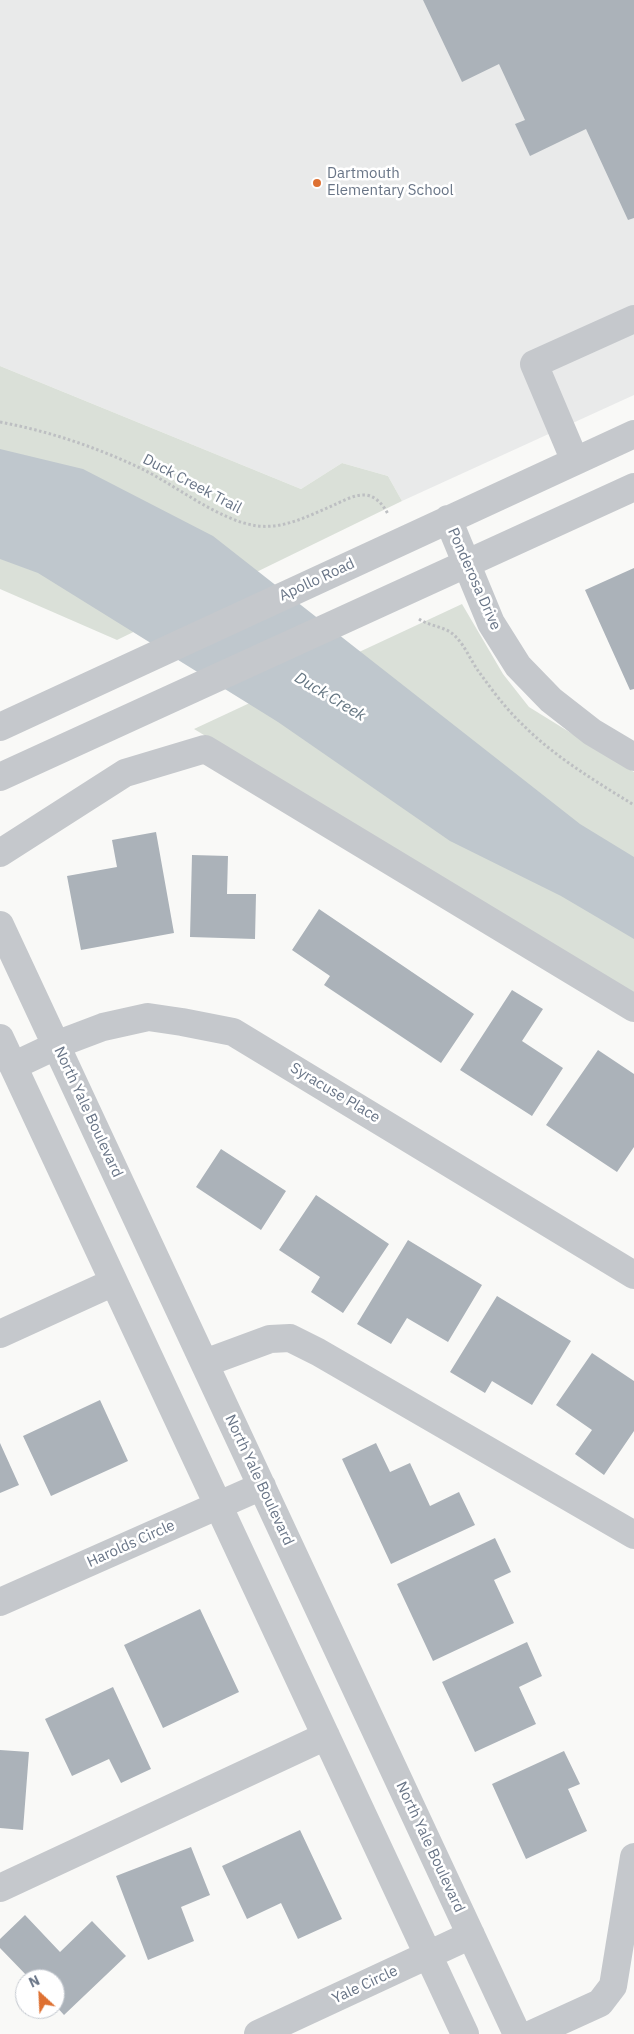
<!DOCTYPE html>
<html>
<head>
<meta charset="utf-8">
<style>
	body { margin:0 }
	#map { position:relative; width:634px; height:2034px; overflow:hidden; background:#f9f9f7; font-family:"IBM Plex Sans",sans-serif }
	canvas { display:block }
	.north { position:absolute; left:15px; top:1969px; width:50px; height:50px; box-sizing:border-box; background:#fff; border:1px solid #c3c8cf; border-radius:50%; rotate:335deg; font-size:14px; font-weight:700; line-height:20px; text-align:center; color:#697587 }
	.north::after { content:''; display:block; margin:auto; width:18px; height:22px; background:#de7132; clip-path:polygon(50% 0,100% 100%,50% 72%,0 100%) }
</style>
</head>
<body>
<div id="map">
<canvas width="634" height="2034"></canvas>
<div class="north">N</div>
</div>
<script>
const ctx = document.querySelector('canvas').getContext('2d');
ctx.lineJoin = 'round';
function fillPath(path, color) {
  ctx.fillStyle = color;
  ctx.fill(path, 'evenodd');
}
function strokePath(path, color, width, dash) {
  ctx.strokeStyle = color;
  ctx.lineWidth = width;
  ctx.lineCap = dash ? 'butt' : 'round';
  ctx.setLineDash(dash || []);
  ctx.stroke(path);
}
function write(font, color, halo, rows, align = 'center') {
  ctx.font = font + ' "IBM Plex Sans",sans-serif';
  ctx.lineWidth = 5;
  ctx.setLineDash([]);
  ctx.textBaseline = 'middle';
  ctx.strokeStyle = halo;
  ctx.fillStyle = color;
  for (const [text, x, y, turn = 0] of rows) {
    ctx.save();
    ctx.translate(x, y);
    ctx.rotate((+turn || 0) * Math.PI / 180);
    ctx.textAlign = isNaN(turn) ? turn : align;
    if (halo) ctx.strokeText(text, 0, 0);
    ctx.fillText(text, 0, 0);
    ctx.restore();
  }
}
fillPath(new Path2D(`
	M0 0H634V395L402 501 388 476 342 463 301 489 0 366Z`), '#e9eaea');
fillPath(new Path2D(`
	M0 366 301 489 342 463 388 476 402 501 117 640 0 589Z
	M462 604 503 674 529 707 634 772V996L194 729Z`), '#dae0d8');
fillPath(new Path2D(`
	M0 449 83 469 213 536 580 824 634 857V939L561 896 450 841 278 722 38 573 0 559Z`), '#bfc7cd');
fillPath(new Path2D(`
	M423 0H634V218L628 220 586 129 530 156 515 124 525 120 499 64 462 82Z
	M634 568V689L630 690 585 590Z
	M156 832 174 933 81 950 67 876 117 867 112 840Z
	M192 855 228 856 227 894H256L255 939 190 937Z
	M319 909 474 1014 441 1063 324 985 330 976 292 950Z
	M512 990 543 1009 522 1041 563 1068 532 1116 460 1070Z
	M598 1050 634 1074V1147L617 1172 546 1125Z
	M221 1149 286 1191 261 1230 196 1187Z
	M316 1195 389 1244 343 1313 311 1292 320 1277 279 1250Z
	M408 1240 482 1285 448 1342 407 1318 391 1344 357 1324Z
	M497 1296 571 1341 532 1405 492 1381 485 1393 450 1372Z
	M592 1353 634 1381V1431L604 1475 575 1454 592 1430 556 1405Z
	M100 1400 128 1461 51 1496 23 1436Z
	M0 1443 19 1485 0 1493Z
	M376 1443 390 1472 410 1463 430 1506 459 1492 475 1525 391 1564 342 1459Z
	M495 1538 511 1572 494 1580 514 1623 433 1661 397 1584Z
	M200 1609 239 1692 163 1728 124 1645Z
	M527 1642 542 1676 519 1687 536 1724 475 1752 442 1682Z
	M113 1687 151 1769 121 1783 109 1759 72 1776 45 1719Z
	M0 1750 29 1752 23 1830 0 1828Z
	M564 1751 580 1784 568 1789 587 1831 526 1859 492 1784Z
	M300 1830 342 1919 298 1939 281 1903 247 1919 222 1866Z
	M191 1847 210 1895 181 1907 194 1941 148 1960 116 1876Z
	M25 1915 60 1952 92 1921 126 1956 64 2015 55 2005V1979H30L0 1948V1939Z`), '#abb2b9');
strokePath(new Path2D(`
	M0 422C48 431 96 447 140 468 176 485 219 521 258 526 285 529 310 515 334 505 343 501 355 494 366 495 377 497 383 505 388 514
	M419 619C431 627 446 626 456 637 465 646 471 661 479 672 492 690 506 709 523 725 555 757 595 781 634 805`), '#bdbfc2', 3, [2.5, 2.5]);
strokePath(new Path2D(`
	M575 461 534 364 634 319
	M448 519 491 623 518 666 551 700 592 732 634 757
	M0 727 634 434
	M0 777 634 487
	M0 853 125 773 205 749 634 1008
	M0 925 517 2034
	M0 1038 465 2034
	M13 1066 66 1041 103 1027 148 1017 182 1022 233 1032 634 1275
	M0 1334 114 1282
	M205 1363 270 1339 290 1338 318 1352 634 1535
	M0 1602 262 1486
	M0 1888 326 1736
	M258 2034 471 1935
	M532 2034 600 2003 613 1986 634 1857`), '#c5c8cc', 28);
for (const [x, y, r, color] of [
	[317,183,5,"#de7132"]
]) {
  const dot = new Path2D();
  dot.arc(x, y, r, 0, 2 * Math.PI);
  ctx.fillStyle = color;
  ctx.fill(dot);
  strokePath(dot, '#fff', 2);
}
write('15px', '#697587', '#fff', [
	["Dartmouth",327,174],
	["Elementary School",327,191]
], 'left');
write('15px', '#697587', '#fff', [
	["Duck Creek Trail",192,484,28],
	["Ponderosa Drive",474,579,66],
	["Apollo Road",317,580,-25],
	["Syracuse Place",335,1093,31],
	["North Yale Boulevard",88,1112,65],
	["North Yale Boulevard",259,1480,65],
	["Harolds Circle",131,1544,-24],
	["North Yale Boulevard",430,1847,65],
	["Yale Circle",365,1985,-25]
]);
write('italic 16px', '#657682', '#fff', [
	["Duck Creek",330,697,31]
]);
</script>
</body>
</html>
